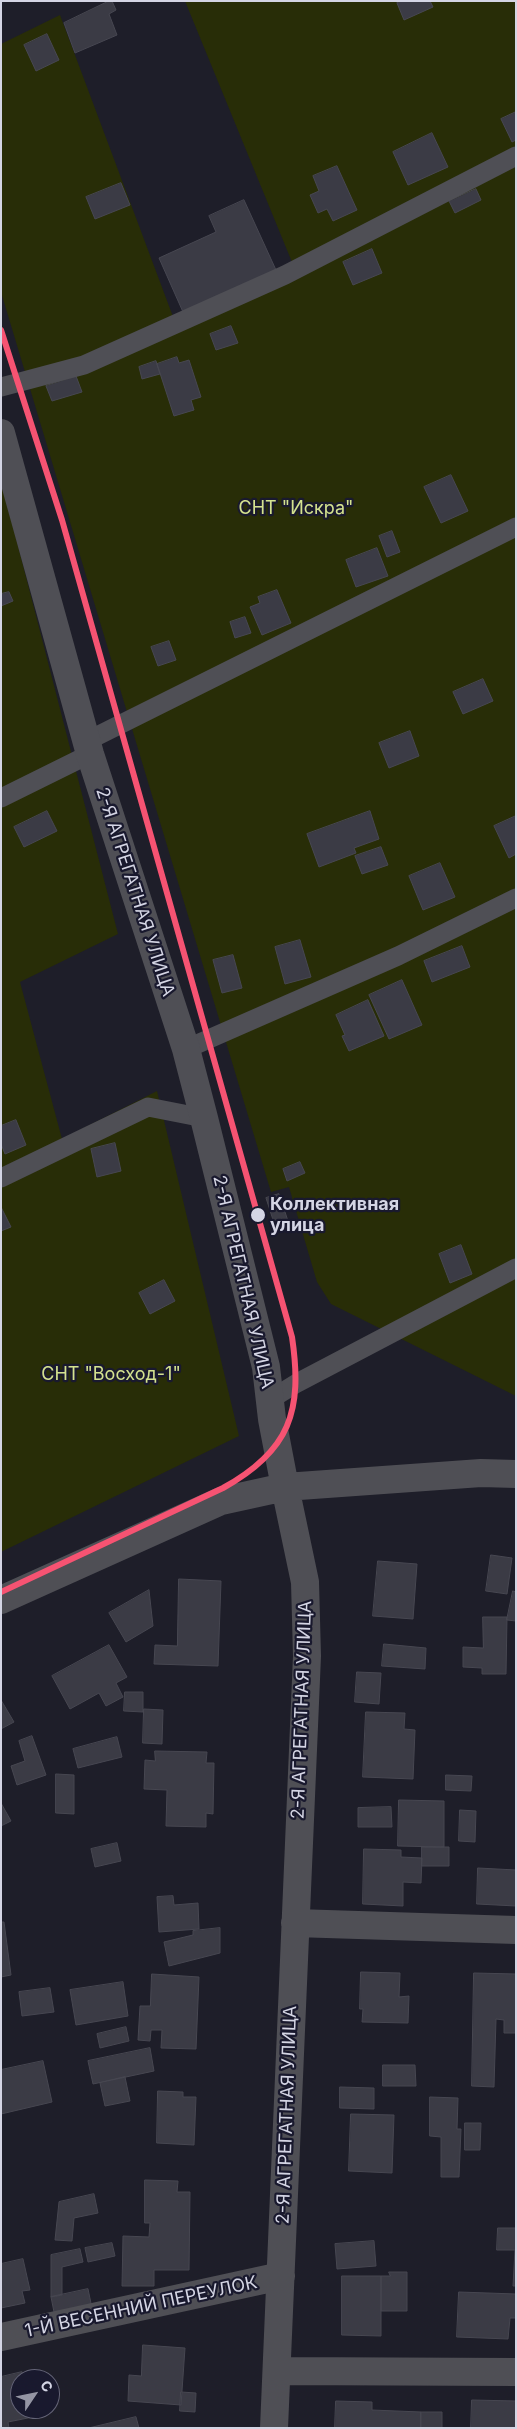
<!DOCTYPE html>
<html>
<head>
<meta charset="utf-8">
<style>
	body { margin:0 }
	#map { position:relative; width:517px; height:2429px; overflow:hidden; background:#1e1e29; font-family:Inter,sans-serif }
	canvas { display:block }
	.frame { position:absolute; inset:0; border:2px solid #d4d5e4; pointer-events:none }
	.north { position:absolute; left:10px; top:2369px; width:50px; height:50px; box-sizing:border-box; background:#19192e; border:1px solid #646477; border-radius:50%; rotate:56deg; font-size:14px; font-weight:700; line-height:20px; text-align:center; color:#d4d5e4 }
	.north::after { content:''; display:block; margin:auto; width:18px; height:22px; background:#9495a3; clip-path:polygon(50% 0,100% 100%,50% 72%,0 100%) }
</style>
</head>
<body>
<div id="map">
<canvas width="517" height="2429"></canvas>
<div class="frame"></div>
<div class="north">С</div>
</div>
<script>
const ctx = document.querySelector('canvas').getContext('2d');
ctx.lineJoin = 'round';
function fillPath(path, color) {
  ctx.fillStyle = color;
  ctx.fill(path, 'evenodd');
}
function strokePath(path, color, width, dash) {
  ctx.strokeStyle = color;
  ctx.lineWidth = width;
  ctx.lineCap = dash ? 'butt' : 'round';
  ctx.setLineDash(dash || []);
  ctx.stroke(path);
}
function write(font, color, halo, rows, align = 'center') {
  ctx.font = font + ' Inter,sans-serif';
  ctx.lineWidth = 4.5;
  ctx.setLineDash([]);
  ctx.textBaseline = 'middle';
  ctx.strokeStyle = halo;
  ctx.fillStyle = color;
  for (const [text, x, y, turn = 0] of rows) {
    ctx.save();
    ctx.translate(x, y);
    ctx.rotate((+turn || 0) * Math.PI / 180);
    ctx.textAlign = isNaN(turn) ? turn : align;
    if (halo) ctx.strokeText(text, 0, 0);
    ctx.fillText(text, 0, 0);
    ctx.restore();
  }
}
fillPath(new Path2D(`
	M185 1H516V1396L331 1304 317 1282 289 1187 271 1192 1 292V44L60 15 175 322 294 267Z
	M1 480 118 934 20 982 62 1139 157 1091 239 1436 1 1552Z`), '#282d07');
const building = new Path2D(`
	M109 1H112L116 10 109 14 117 35 75 53 64 23Z
	M402 1H430L433 7 404 20 397 3Z
	M47 34 59 60 36 71 24 45Z
	M516 112V140L512 142 501 119Z
	M432 133 448 167 408 185 393 152Z
	M337 166 357 210 333 221 327 209 318 213 310 195 319 191 313 176Z
	M121 183 130 205 95 219 86 197Z
	M476 189 481 200 455 213 449 201Z
	M244 200 276 270 183 312 159 258 216 232 209 216Z
	M372 249 382 273 353 285 343 262Z
	M231 326 238 343 216 350 210 334Z
	M177 357 179 363 189 360 201 397 191 400 194 410 174 416 157 364Z
	M156 361 160 374 142 379 139 367Z
	M76 376 82 392 52 401 46 386Z
	M451 475 468 511 441 523 424 487Z
	M392 531 400 552 387 557 379 536Z
	M377 548 388 576 356 587 346 560Z
	M277 590 291 623 262 635 250 607 260 603 258 597Z
	M9 592 13 601 1 606V594Z
	M245 617 251 633 235 638 230 622Z
	M169 641 176 660 158 666 151 647Z
	M483 679 493 701 463 714 453 692Z
	M410 731 419 756 389 768 379 743Z
	M47 811 57 831 24 847 14 827Z
	M370 811 379 839 354 848 356 853 319 867 307 834Z
	M516 816V854L509 858 494 826Z
	M381 847 388 865 362 874 355 856Z
	M440 863 455 897 423 910 409 876Z
	M300 940 311 977 285 984 275 947Z
	M462 946 470 967 432 982 424 961Z
	M233 955 242 988 222 993 213 960Z
	M402 980 422 1025 389 1039 369 995Z
	M368 1000 384 1036 349 1051 342 1036 345 1035 336 1015Z
	M16 1120 26 1145 5 1154 1 1144V1126Z
	M115 1143 121 1171 97 1177 91 1149Z
	M300 1162 305 1173 287 1181 283 1169Z
	M279 1194 288 1221 275 1226 266 1198Z
	M1 1207 11 1227 1 1231Z
	M461 1245 472 1274 450 1283 439 1254Z
	M164 1280 175 1301 150 1314 139 1293Z
	M491 1555 512 1558 507 1594 486 1591Z
	M378 1561 417 1564 413 1619 373 1616Z
	M179 1579 221 1581 218 1666 154 1664 155 1645 177 1646Z
	M149 1590 153 1626 126 1642 109 1613Z
	M513 1591 516 1592V1621L507 1620Z
	M483 1617H507L506 1674H482V1668L463 1667V1647L483 1648Z
	M384 1644 426 1648 425 1669 382 1666Z
	M109 1645 127 1677 116 1683 123 1697 106 1706 99 1693 70 1709 52 1676Z
	M357 1672 381 1673 379 1704 355 1702Z
	M125 1692H143V1712L124 1711Z
	M1 1700 14 1722 1 1729Z
	M144 1709 163 1710 162 1744 143 1743Z
	M366 1712 405 1713 404 1729 415 1730 413 1779 363 1777Z
	M32 1736 46 1775 17 1785 11 1766 25 1761 19 1741Z
	M117 1737 122 1757 78 1768 73 1749Z
	M155 1751 207 1752 206 1763H214L213 1814 206 1813V1827L166 1826 167 1790 144 1789 145 1760 155 1761Z
	M56 1774 74 1775V1814L56 1813Z
	M446 1775 472 1776 471 1791 446 1790Z
	M399 1800 444 1801V1847L398 1846Z
	M1 1803 11 1821 1 1826Z
	M391 1807 392 1827H358V1808Z
	M460 1810 476 1811 475 1842 459 1841Z
	M117 1843 121 1861 95 1867 91 1849Z
	M422 1847H449V1866H422Z
	M364 1849 401 1850V1857L422 1858 421 1883 403 1882V1906L363 1904Z
	M478 1868 516 1870V1906L477 1904Z
	M173 1896 174 1905 198 1903 199 1929 159 1932 157 1897Z
	M1 1922H4L11 1975 1 1977Z
	M220 1928V1953L169 1966 164 1942 193 1935V1931Z
	M361 1972 400 1973 399 1997 409 1996 408 2023 362 2022 363 2009H360Z
	M474 1973 516 1974V2033H504V2020L496 2019 494 2087 472 2086Z
	M152 1974 199 1977 196 2049 161 2048 162 2030H151L150 2041 138 2040 140 2006H150Z
	M123 1982 128 2016 76 2025 70 1990Z
	M50 1988 54 2012 22 2016 19 1992Z
	M126 2027 129 2041 100 2048 97 2034Z
	M150 2048 154 2071 93 2084 88 2061Z
	M43 2061 52 2102 1 2114V2070Z
	M383 2065H415L416 2086H383Z
	M125 2077 130 2101 105 2106 100 2083Z
	M340 2087 374 2088V2109L340 2108Z
	M158 2091 183 2092V2097H196L194 2145 157 2143Z
	M430 2097 458 2098 457 2129H461L459 2177H441V2137L430 2136Z
	M351 2114 394 2115 392 2173 349 2171Z
	M465 2123H481L480 2150H465Z
	M145 2180 178 2181 177 2192H190L189 2270H154V2286H122L123 2236 149 2237 150 2223H145Z
	M94 2194 98 2213 74 2218 72 2241 55 2240 59 2202Z
	M498 2228H516V2286H513L515 2250H497Z
	M374 2241 376 2266 337 2269 335 2244Z
	M112 2243 115 2256 88 2262 85 2248Z
	M80 2249 83 2262 62 2267V2295L51 2297V2255Z
	M23 2259 30 2290 22 2291 25 2303 1 2308V2264Z
	M389 2272H407V2311H381V2276H390Z
	M342 2276H381V2336L342 2335Z
	M88 2289 92 2308 55 2317 51 2297Z
	M459 2292 516 2294V2318H510L508 2339 457 2337Z
	M143 2345 185 2348 181 2405 128 2401 129 2375 141 2376Z
	M22 2372 24 2379H20V2409H31L33 2417 8 2422 9 2428H1V2377Z
	M181 2392 196 2393 195 2412 180 2411Z
	M472 2400 516 2401V2428H471Z
	M336 2401 372 2402V2410L421 2412V2428H335Z
	M421 2412H442V2428H421Z
	M136 2417 139 2428H89Z`);
fillPath(building, '#3b3b45');
strokePath(building, '#474751', 1);
strokePath(new Path2D(`
	M1 387 84 365 285 275 516 156
	M87 741 516 527
	M1 798 90 754
	M186 1049 398 956 516 898
	M1 1178 148 1107 204 1118
	M270 1397 276 1396 297 1383 516 1268`), '#4f4f55', 19);
strokePath(new Path2D(`
	M1 433 90 754 186 1049 204 1118 266 1367 272 1419 285 1487 305 1582 307 1656 274 2428
	M1 1600 221 1501 285 1487 481 1473 516 1474
	M295 1923 516 1930
	M1 2337 281 2276
	M277 2371 516 2372`), '#4f4f55', 28);
strokePath(new Path2D(`
	M1 330 62 520 292 1337C303 1411 290 1451 223 1488L1 1592`), '#f65372', 6);
for (const [x, y, r, color] of [
	[258,1215,8,"#d4d5e4"]
]) {
  const dot = new Path2D();
  dot.arc(x, y, r, 0, 2 * Math.PI);
  ctx.fillStyle = color;
  ctx.fill(dot);
  strokePath(dot, '#19192e', 2);
}
write('18px', '#d4e28f', '#19192e', [
	["СНТ \"Искра\"",296,509],
	["СНТ \"Восход-1\"",111,1375]
]);
write('18px', '#d4d5e4', '#19192e', [
	["2-Я АГРЕГАТНАЯ УЛИЦА",135,892,72],
	["2-Я АГРЕГАТНАЯ УЛИЦА",243,1282,77],
	["2-Я АГРЕГАТНАЯ УЛИЦА",302,1710,-88],
	["2-Я АГРЕГАТНАЯ УЛИЦА",287,2115,-88],
	["1-Й ВЕСЕННИЙ ПЕРЕУЛОК",141,2307,-12]
]);
write('bold 18px', '#d4d5e4', '#19192e', [
	["Коллективная",270,1205],
	["улица",270,1226]
], 'left');
</script>
</body>
</html>
